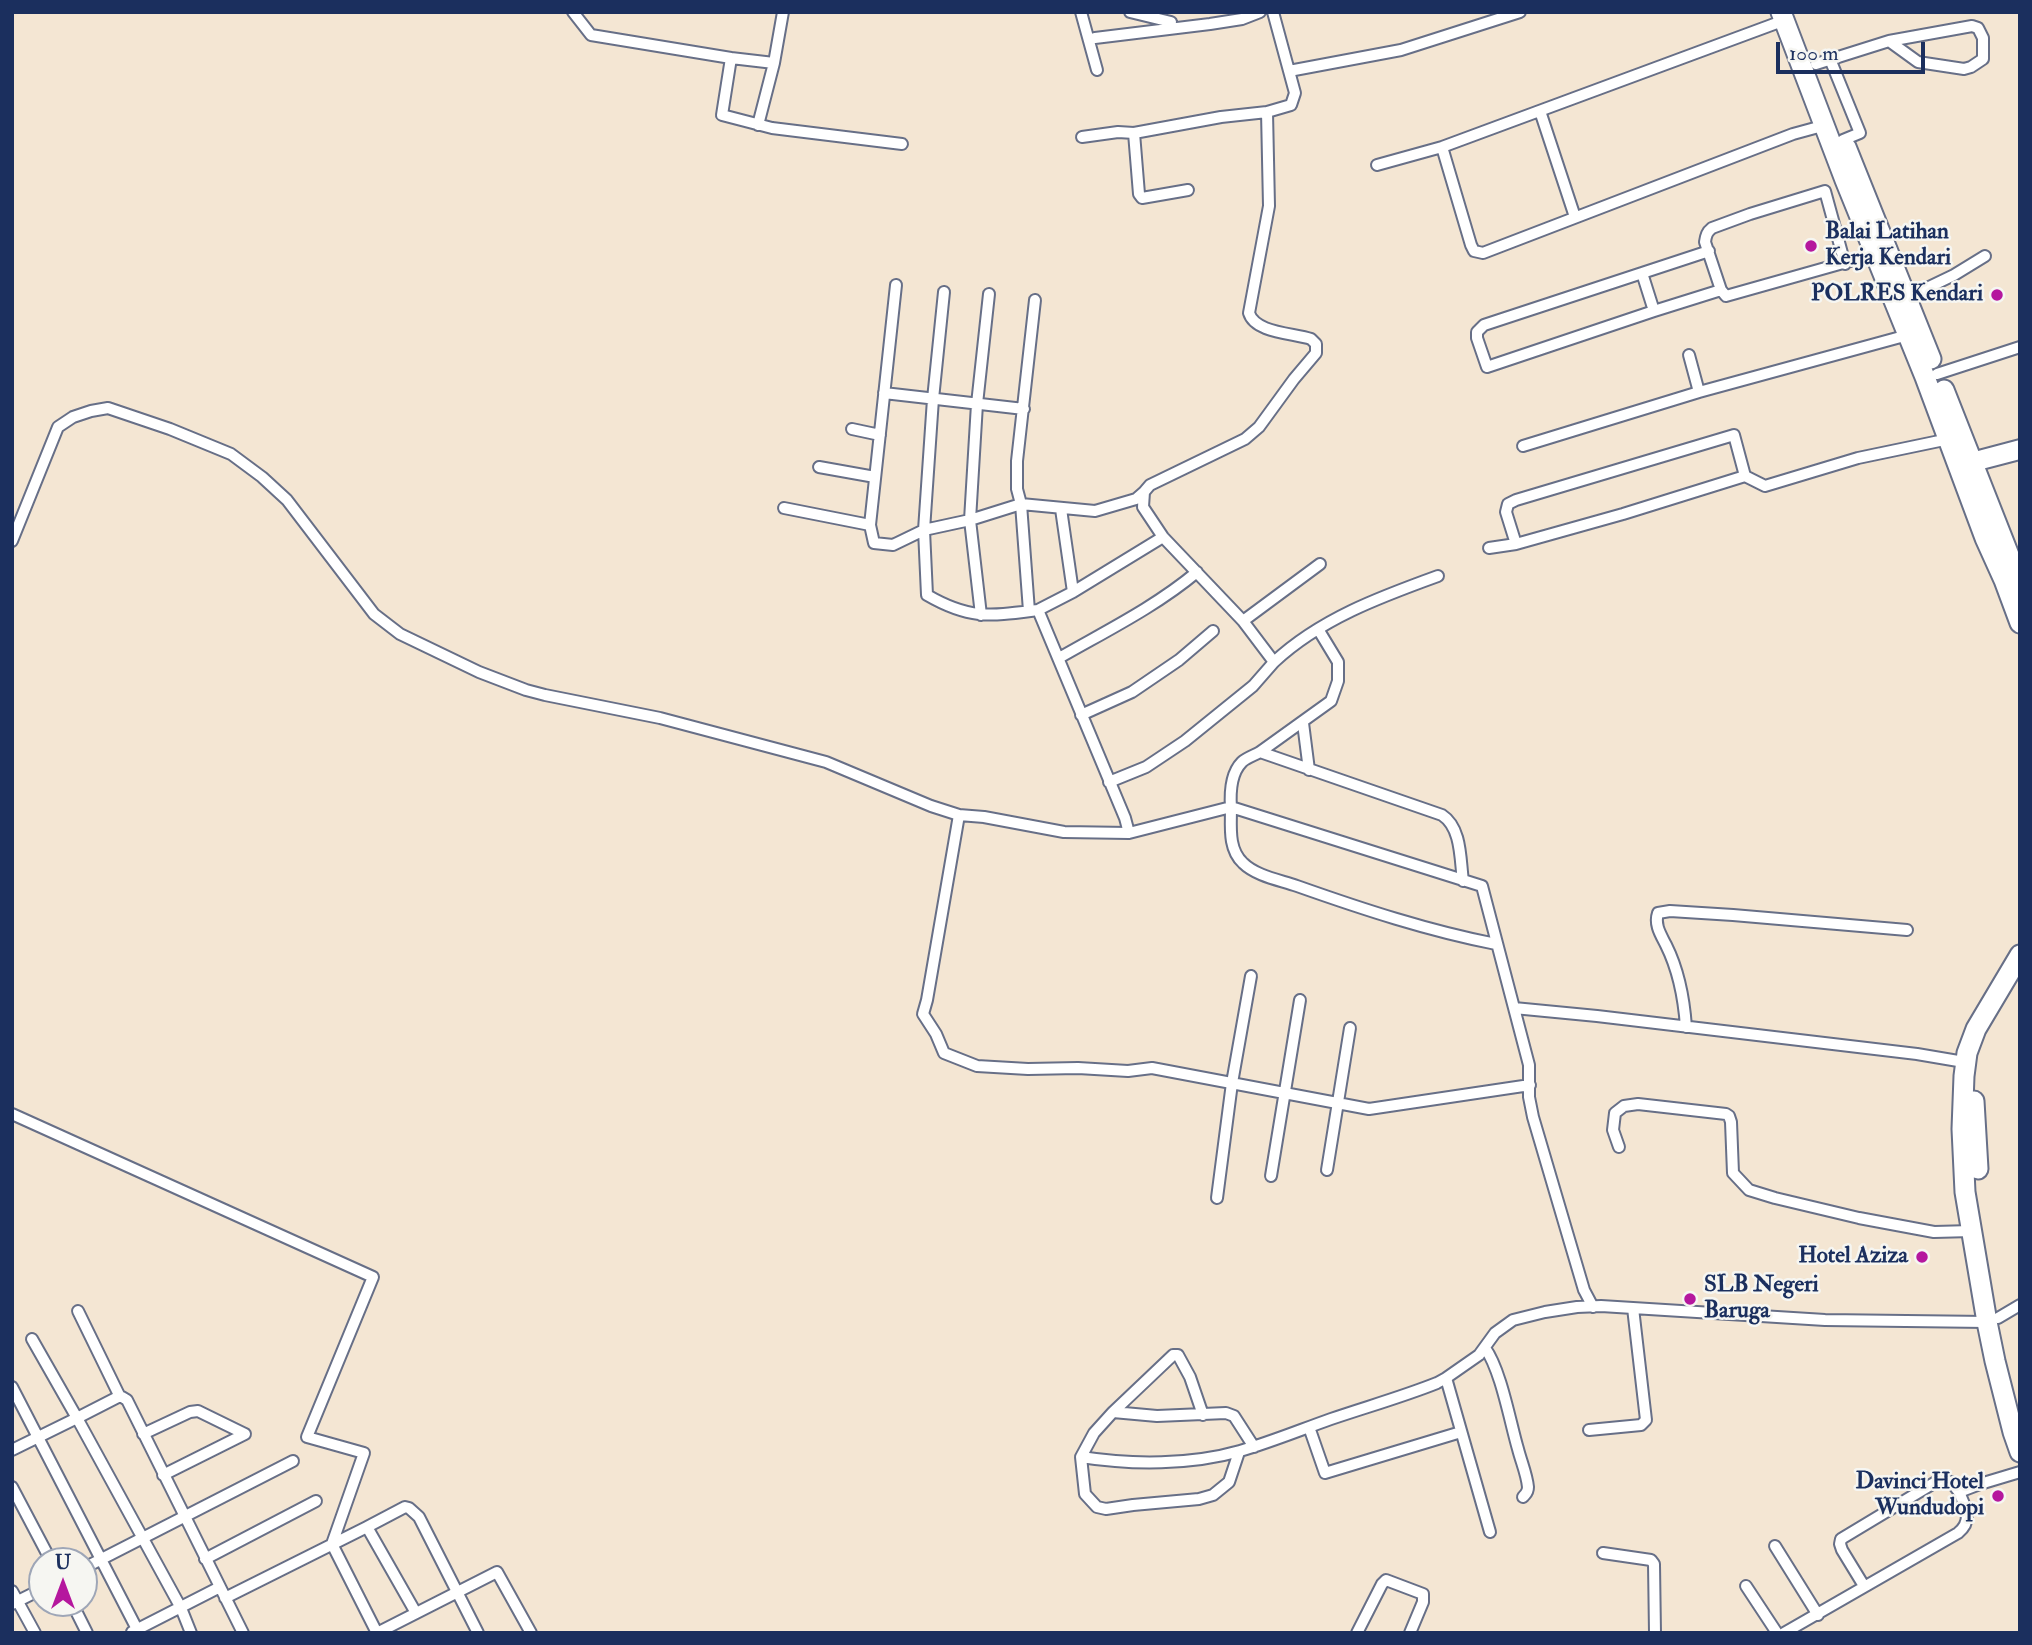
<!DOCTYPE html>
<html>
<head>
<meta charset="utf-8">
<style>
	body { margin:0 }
	#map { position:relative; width:2032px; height:1645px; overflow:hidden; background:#f4e6d3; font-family:"IM FELL Double Pica",serif }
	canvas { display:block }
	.frame { position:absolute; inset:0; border:14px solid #1b2f5e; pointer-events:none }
	.north { position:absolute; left:28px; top:1547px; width:70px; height:70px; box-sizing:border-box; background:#f6f6f2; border:2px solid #9ea6b7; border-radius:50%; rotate:0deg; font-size:19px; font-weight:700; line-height:28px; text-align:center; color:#1b2f5e }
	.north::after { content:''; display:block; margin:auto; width:24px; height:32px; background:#b5179e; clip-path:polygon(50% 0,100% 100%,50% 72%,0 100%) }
	.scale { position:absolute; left:1776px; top:42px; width:149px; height:32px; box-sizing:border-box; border:4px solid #1b2f5e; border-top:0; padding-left:9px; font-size:21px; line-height:24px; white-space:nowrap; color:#1b2f5e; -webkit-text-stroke:5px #f6f6f2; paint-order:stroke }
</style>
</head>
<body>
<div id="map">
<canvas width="2032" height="1645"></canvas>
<div class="frame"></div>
<div class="north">U</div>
<div class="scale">100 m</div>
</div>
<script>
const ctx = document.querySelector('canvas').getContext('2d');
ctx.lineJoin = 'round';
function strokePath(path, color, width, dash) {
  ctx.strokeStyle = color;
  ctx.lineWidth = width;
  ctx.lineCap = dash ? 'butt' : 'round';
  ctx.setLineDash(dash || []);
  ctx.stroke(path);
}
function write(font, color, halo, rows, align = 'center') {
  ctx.font = font + ' "IM FELL Double Pica",serif';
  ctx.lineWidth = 5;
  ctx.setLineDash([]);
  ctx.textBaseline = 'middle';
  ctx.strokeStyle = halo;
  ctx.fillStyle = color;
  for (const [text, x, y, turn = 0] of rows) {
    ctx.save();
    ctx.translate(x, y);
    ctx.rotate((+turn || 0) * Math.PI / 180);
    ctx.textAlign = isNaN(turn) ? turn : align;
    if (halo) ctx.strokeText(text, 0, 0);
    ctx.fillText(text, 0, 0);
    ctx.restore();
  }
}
const street = new Path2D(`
	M573 12 591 35 731 58 722 115 772 128 902 144
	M1081 12 1097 70
	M1130 12 1171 22
	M1273 12 1295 93 1291 105 1267 112 1269 206 1249 313C1255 333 1293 333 1311 339L1316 344V353L1294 379 1259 427 1245 439 1150 485 1144 492 1143 507 1163 537 1243 621 1274 662C1320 619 1380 597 1438 576
	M1972 26 1978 28 1983 38V59L1971 67 1964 69 1918 62 1889 41Z
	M1095 38 1210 24 1242 19 1260 12
	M731 58 774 63
	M1830 59 1860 133 1843 140
	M1816 64 1889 41
	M1289 71 1401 50 1520 12
	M1540 111 1575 217
	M758 125 774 63 783 12
	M1134 133 1139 194 1142 198 1188 190
	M1082 137 1118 132 1134 133 1221 117 1267 112
	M1442 147 1471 245 1474 251 1483 253 1793 134 1826 125
	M1377 165 1442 147 1785 20
	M1709 251 1484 325 1477 332V338L1487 367 1654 311 1721 290
	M1845 264 1825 191 1750 214 1712 228C1707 232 1706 235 1705 242L1721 290 1726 296 1875 254
	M1642 273 1654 311
	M896 285 870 525 874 543 893 545 924 530 970 520 1021 504 1095 511 1136 499 1144 492
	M944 292 933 399 924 530 927 595C970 620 991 616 1038 610
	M1904 299 1954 275 1985 256
	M1689 355 1699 392
	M1937 374 2020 347
	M884 393 1024 409
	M852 429 880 435
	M1523 446 1699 392 1908 335
	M1971 458 2020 445
	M1974 466 2020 454
	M819 467 875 477
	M1745 476 1623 514 1516 544 1506 512 1508 504 1516 500 1734 435 1745 476 1765 486 1858 458 1949 439
	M784 508 870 525
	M1061 509 1073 592
	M12 541 58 427 73 417 91 411 108 408 170 429 231 454 262 477 287 500 374 614 400 634 479 672 526 690 545 695 660 718 826 762 931 806 959 815 984 817 1064 832 1129 833 1125 818 1038 610 1073 592 1163 537
	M1489 548 1516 544
	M1029 611 1021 504 1017 489V461L1035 300
	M981 615 970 520 977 404 989 294
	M1243 621 1320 564
	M1059 658C1106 631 1155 607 1197 572
	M1081 715 1132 692 1179 660 1213 631
	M1303 723 1309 770
	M1260 752 1331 701 1338 681V662L1318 629
	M1109 782 1146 767 1185 741 1253 686 1274 662
	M959 815 927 1000 923 1014 936 1034 944 1053 977 1066 1028 1069 1078 1068 1128 1071 1152 1068 1369 1109 1530 1085
	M1129 833 1231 807 1482 886 1529 1065V1097L1533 1117 1584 1290 1593 1307
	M1463 881C1460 860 1462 828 1442 815L1260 752C1255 755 1246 758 1242 762 1231 773 1230 794 1231 808 1231 827 1228 849 1243 863 1256 876 1280 880 1297 886 1362 909 1429 931 1496 944
	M1514 1008 1597 1016 1917 1054 1970 1063
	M1686 1027C1684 998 1679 971 1666 945 1661 935 1654 925 1658 913L1670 911 1733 915 1907 930
	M12 1114 373 1277 307 1437 364 1453 332 1544 377 1633
	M1619 1147 1613 1130 1615 1113 1624 1106 1638 1104 1726 1114 1729 1116 1731 1122 1733 1173 1749 1190 1775 1198 1859 1218 1934 1232 1972 1231
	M1327 1170 1350 1028
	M1271 1176 1300 1000
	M1217 1198 1232 1083 1251 976
	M78 1311 120 1397
	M1998 1318 2020 1305
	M32 1339 77 1418 118 1397H122L127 1400 243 1633
	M1485 1348C1501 1370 1510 1422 1518 1449 1521 1461 1527 1475 1528 1487 1528 1493 1526 1493 1523 1497
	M1446 1378 1490 1532
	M12 1387 139 1633
	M1113 1412 1157 1416 1226 1413 1234 1416 1254 1447
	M1203 1415 1190 1377 1178 1355H1173L1113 1412 1094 1433 1081 1457C1132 1465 1191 1465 1240 1451 1271 1442 1300 1430 1331 1419 1366 1407 1402 1397 1437 1383L1446 1378 1479 1355 1495 1333 1513 1320 1545 1312 1577 1307 1601 1306 1825 1320 1987 1322
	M1309 1427 1325 1473 1461 1432
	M1589 1430 1641 1425 1646 1420 1633 1308
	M143 1434 190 1412 198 1411 245 1434
	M12 1450 77 1418 181 1608 191 1633
	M1081 1457 1085 1494 1097 1507 1106 1509 1133 1505 1199 1499 1213 1495 1229 1482 1239 1452
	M163 1475 245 1434
	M12 1487 51 1561
	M367 1527 405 1507 409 1508 419 1517 478 1633
	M1775 1546 1818 1615
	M1603 1553 1651 1560 1654 1564 1655 1633
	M205 1559 316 1501
	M84 1568 293 1461
	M1746 1586 1777 1633
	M1864 1586 1842 1550 1840 1544 1841 1539 1939 1480 1951 1482 1959 1492
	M12 1591 35 1633
	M225 1598 367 1527 416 1613
	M72 1603 87 1633
	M12 1604 42 1589
	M132 1632 220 1587
	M377 1633 497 1572 531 1633
	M1357 1633 1382 1584 1386 1580 1423 1594V1602L1410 1633
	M1784 1633 1958 1533C1973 1521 1966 1508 1959 1492L1980 1484 2020 1472`);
const highway = new Path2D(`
	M1781 12 1845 180 1925 377 1985 538 2004 580 2020 623
	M1846 147 1931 359
	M1944 390 2020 583
	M2020 955 1976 1029 1967 1053 1964 1076 1962 1129 1965 1192 1987 1322 1995 1361 2013 1432 2020 1452
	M1974 1101 1978 1169`);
strokePath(street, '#676f87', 14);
strokePath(highway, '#676f87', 23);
strokePath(street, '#fff', 10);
strokePath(highway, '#fff', 19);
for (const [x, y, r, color] of [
	[1811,246,7,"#b5179e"],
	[1997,295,7,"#b5179e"],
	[1922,1257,7,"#b5179e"],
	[1690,1299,7,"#b5179e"],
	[1998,1496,7,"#b5179e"]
]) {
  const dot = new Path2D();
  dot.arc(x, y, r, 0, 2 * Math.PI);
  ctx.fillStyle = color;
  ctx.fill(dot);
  strokePath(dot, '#f6f6f2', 2.5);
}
write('bold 23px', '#1b2f5e', '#f6f6f2', [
	["Balai Latihan",1825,233,"left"],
	["Kerja Kendari",1825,259,"left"],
	["POLRES Kendari",1983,295],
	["Hotel Aziza",1908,1257],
	["SLB Negeri",1704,1286,"left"],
	["Baruga",1704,1312,"left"],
	["Davinci Hotel",1984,1483],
	["Wundudopi",1984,1509]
], 'right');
</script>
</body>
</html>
